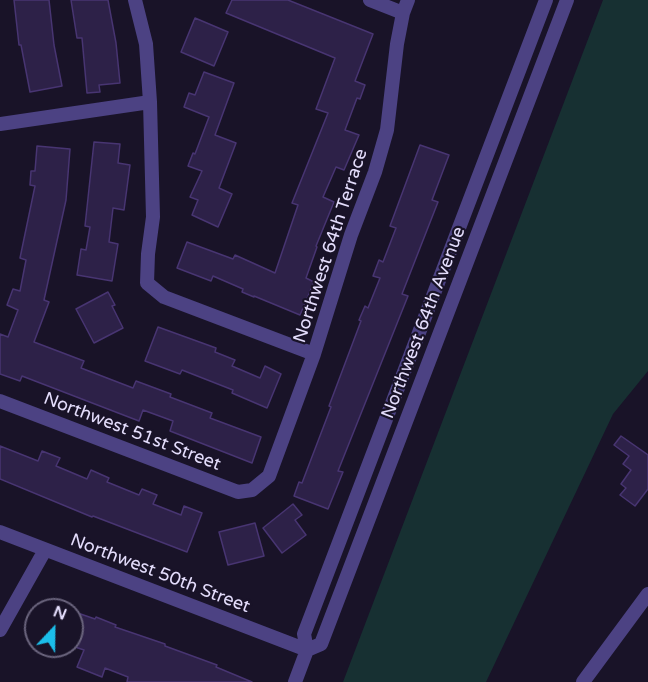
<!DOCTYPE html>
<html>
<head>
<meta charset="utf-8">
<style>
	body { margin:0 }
	#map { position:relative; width:648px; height:682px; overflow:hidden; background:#191328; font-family:"Varela Round",sans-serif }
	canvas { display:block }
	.north { position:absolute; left:24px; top:598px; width:60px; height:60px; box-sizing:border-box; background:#191328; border:2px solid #6a647d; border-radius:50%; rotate:22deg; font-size:16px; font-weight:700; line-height:24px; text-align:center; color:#e4ddfc }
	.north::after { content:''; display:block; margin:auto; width:21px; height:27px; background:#1bbeea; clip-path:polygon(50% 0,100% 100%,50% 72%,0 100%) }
</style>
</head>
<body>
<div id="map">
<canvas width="648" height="682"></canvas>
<div class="north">N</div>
</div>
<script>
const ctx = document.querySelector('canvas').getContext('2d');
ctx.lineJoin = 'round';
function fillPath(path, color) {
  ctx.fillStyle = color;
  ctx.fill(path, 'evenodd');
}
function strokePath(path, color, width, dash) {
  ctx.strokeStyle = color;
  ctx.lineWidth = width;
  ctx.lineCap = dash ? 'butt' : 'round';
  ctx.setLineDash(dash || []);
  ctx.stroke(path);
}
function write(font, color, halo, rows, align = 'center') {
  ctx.font = font + ' "Varela Round",sans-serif';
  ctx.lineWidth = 4.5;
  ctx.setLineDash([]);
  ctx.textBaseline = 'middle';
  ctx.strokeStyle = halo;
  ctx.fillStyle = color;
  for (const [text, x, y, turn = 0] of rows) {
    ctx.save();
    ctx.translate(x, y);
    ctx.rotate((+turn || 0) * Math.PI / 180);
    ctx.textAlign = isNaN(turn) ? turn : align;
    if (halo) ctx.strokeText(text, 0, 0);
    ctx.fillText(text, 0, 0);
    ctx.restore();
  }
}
fillPath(new Path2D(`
	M603 0H648V371L613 414 486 682H343Z`), '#173032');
const building = new Path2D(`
	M14 0H49L54 45 62 86 30 92 21 45H19Z
	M71 0H108L116 43 120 83 99 85 100 92 87 93 82 38H77Z
	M232 0H288L373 34 355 81 365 85 360 99 357 98 345 130 359 135 344 170 336 167 323 197 334 202 316 246 317 247 306 278 314 282 300 315 254 296V297L242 292 243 289 213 276 211 281 177 268 187 242 233 259 235 255 275 273 298 205 292 203 328 113 316 109 335 58 226 13Z
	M195 18 228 32 214 66 181 52Z
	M204 72 234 83 215 135 236 143 219 188 232 194 218 227 192 215 198 200 190 197 202 171 188 166 193 153 195 154 209 117 184 107 189 93 195 95Z
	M94 142 120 144 118 163 130 165 124 210 113 208 109 242 118 244 112 281 77 275 81 249 86 250 90 227 85 226Z
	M420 145 449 155 432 200 438 202 402 294 408 296 338 471 343 472 328 509 294 496 299 482 302 483 331 407 329 406 361 321 359 320 365 306 368 308 380 278 373 276 379 260 383 262 396 228 390 226Z
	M37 146 70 149 66 200 44 300 49 302 34 342 84 361 81 368 133 388 136 381 171 394 170 397 212 413 210 418 261 437 252 463 170 431 173 421 143 410 139 421 22 376 20 381 0 374V334L8 337 18 310 7 305 13 289 20 291 26 260 20 258 35 186 30 185 31 171H35Z
	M108 292 115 305 112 306 123 328 94 343 76 309Z
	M158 327 216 348 215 352 235 360 232 366 260 378 265 366 281 374 267 408 232 393 233 390 182 370 180 374 145 361Z
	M621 436 648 455V489L635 506 620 495 626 488 621 484 631 470 623 464 629 456 614 445Z
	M0 446 38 461 42 451 60 458 56 466 87 479 91 470 109 478 107 482 139 495 142 489 157 495 153 504 181 515 184 506 202 513 187 552 93 516 92 517 0 479Z
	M293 504 302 515 295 520 306 535 282 553 263 528Z
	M255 523 264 556 228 565 219 532Z
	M72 611 95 619 96 617 116 625 115 627 165 644V646L217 665 216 667 252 682H127L128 677 105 668 102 677 77 667 84 650 72 646Z`);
fillPath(building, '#2d2148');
strokePath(building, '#483572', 1.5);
strokePath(new Path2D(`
	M135 0 146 44 150 102 153 217 148 254 147 283 164 297 314 354
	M370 0 403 13
	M0 124 150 102
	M0 401 238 492 252 490 269 476 314 354 351 235 375 172 387 130 397 44 403 13 408 0
	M0 532 307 650
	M0 630 45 550
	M307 650 321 644 567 0
	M295 682 307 650 304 634 546 0
	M583 682 648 594`), '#4c4283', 14);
write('18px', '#e4ddfc', '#191328', [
	["Northwest 64th Terrace",331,246,-72],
	["Northwest 64th Avenue",424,323,-69],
	["Northwest 51st Street",132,432,21],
	["Northwest 50th Street",160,574,21]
]);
</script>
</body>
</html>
